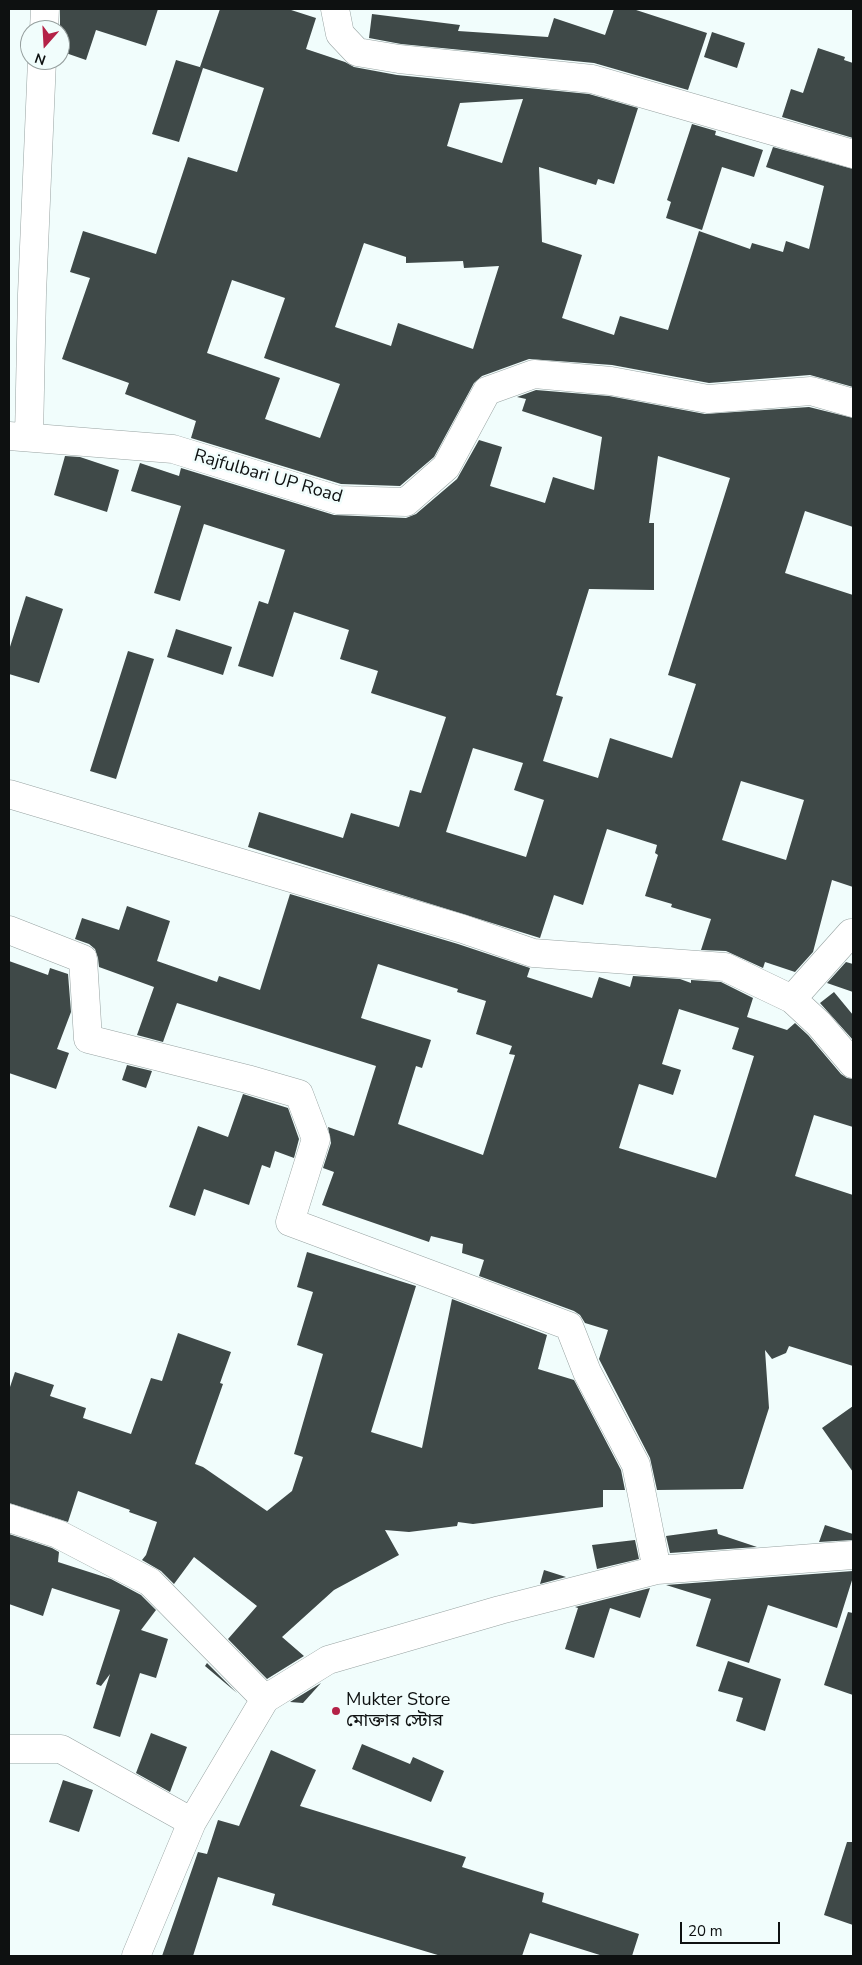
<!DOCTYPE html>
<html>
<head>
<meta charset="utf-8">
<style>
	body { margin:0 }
	#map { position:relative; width:862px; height:1965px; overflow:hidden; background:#f1fdfc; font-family:"Nunito Sans",sans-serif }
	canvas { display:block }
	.frame { position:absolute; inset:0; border:10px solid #0e1111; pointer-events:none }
	.north { position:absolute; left:20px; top:20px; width:50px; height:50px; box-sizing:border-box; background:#f1fdfc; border:1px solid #969f9e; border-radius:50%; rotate:199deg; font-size:14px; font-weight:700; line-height:20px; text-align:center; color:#0e1111 }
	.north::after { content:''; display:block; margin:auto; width:18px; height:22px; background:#b42247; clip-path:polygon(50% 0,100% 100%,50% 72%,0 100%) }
	.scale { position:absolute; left:680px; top:1922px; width:100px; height:22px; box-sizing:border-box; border:2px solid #0e1111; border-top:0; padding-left:6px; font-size:15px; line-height:18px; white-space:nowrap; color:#0e1111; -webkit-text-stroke:4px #f1fdfc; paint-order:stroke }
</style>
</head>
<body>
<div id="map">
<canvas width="862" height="1965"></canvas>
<div class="frame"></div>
<div class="north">N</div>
<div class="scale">20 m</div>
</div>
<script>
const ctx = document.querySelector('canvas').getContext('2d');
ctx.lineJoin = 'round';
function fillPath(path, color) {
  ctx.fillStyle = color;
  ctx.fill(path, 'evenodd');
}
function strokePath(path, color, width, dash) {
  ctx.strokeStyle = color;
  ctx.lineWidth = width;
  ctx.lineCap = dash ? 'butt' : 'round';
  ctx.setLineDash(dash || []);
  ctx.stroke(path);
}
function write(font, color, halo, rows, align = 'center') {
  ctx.font = font + ' "Nunito Sans","Noto Sans Bengali",sans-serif';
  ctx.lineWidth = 5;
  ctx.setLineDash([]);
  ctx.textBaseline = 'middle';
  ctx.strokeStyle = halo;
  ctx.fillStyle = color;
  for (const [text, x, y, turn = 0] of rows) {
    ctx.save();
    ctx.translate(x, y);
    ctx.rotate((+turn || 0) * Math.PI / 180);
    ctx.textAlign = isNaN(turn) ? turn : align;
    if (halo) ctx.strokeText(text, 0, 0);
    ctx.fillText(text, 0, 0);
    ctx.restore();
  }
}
fillPath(new Path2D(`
	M60 9H158L146 46 96 30 86 60 60 51Z
	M220 9H288L316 18 306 49 345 62 354 67 397 75 589 94 638 108 614 184 598 179 596 185 539 167 542 242 582 255 562 318 614 335 620 316 668 330 699 231 750 249 752 243 783 252 786 241 809 249 824 186 766 167 773 147 853 169V387L810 375 709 383 612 365 529 359 482 376 474 383 434 457 400 486 341 484 191 438 196 421 125 394 129 383 62 359 90 278 70 272 83 231 156 254 188 157 237 172 264 88 200 67ZM523 99 502 163 447 146 460 103ZM364 243 406 257V263L463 261 464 268 499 266 473 349 398 323 391 346 335 327ZM232 280 285 298 264 358 340 384 320 438 265 419 280 378 207 353Z
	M614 9H633L707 33 688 90 594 63 401 44 369 38 372 14 460 25 458 31 548 37 554 18 605 35Z
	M712 32 745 43 737 68 704 57Z
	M818 48 845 57 844 60 853 63V138L782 117 791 89 803 93Z
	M176 60 203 68 179 142 152 134Z
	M692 124 716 131 715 135 763 150 754 177 722 167 702 230 666 218 671 202 667 200Z
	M536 390 609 396 705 414 809 407 853 418V527L805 511 785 573 853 595V887L832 880 813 952 795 972 765 962 763 968 726 951 701 950 711 919 671 907 672 904 645 896 658 855 655 853 657 845 607 829 583 905 554 895 540 938 248 847 259 812 343 838 351 813 399 827 410 790 421 793 446 717 371 693 378 671 340 659 349 630 294 612 273 677 238 666 259 601 268 604 285 550 204 524 180 601 154 593 181 506 131 491 140 463 179 476 181 468 334 515 406 518 416 514 457 479 479 440 502 447 490 486 545 503 553 477 594 490 602 437 522 411 526 399 517 397ZM658 456 730 478 668 675 696 684 672 758 610 738 598 778 543 761 563 697 556 695 589 589 654 590V523H649ZM473 748 523 763 514 790 544 800 526 857 446 832ZM741 781 804 800 786 860 722 840Z
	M65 456 80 457 119 470 107 512 54 495Z
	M26 596 63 609 39 683 9 674V650Z
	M176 629 232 647 223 675 167 657Z
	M128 651 154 659 116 779 90 771Z
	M290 894 458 944 530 968 527 977 592 998 599 977 630 987 633 976 680 979 691 983V980L721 982 753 998 747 1017 787 1030 795 1023 808 1035 841 1074 847 1078 853 1079V1127L814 1115 795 1176 853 1195V1366L789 1346 786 1353 772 1359 765 1350 769 1408 743 1489 657 1490 650 1458 599 1359 608 1330 585 1323 580 1315 574 1311 479 1276 484 1260 462 1253 463 1244 431 1236 429 1242 322 1205 334 1172 323 1168 331 1143 328 1127 354 1136 376 1066 177 1003 163 1042 137 1035 154 987 99 967 98 958 95 949 89 944 75 939 82 918 119 930 127 906 170 921 157 961 217 982 219 976 260 990ZM378 964 458 989 457 992 486 1001 476 1034 512 1046 509 1054 515 1055 483 1155 398 1124 416 1066 422 1068 431 1040 361 1018ZM679 1009 739 1028 732 1049 754 1056 716 1178 619 1148 639 1084 673 1095 681 1070 662 1064Z
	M9 961 48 975 50 968 68 974 71 1012 57 1049 69 1053 56 1089 9 1073Z
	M846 962 853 964V992L827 983Z
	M834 992 853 1015V1040L820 1003Z
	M127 1065 152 1071 146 1088 122 1080Z
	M243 1094 288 1108 299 1139 294 1158 275 1151 270 1168 262 1165 249 1205 204 1189 195 1216 169 1207 198 1126 228 1137Z
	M307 1252 416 1286 371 1432 422 1448 452 1299 547 1335 538 1369 574 1380 621 1470 625 1490H603V1507L473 1524 458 1522 457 1526 409 1532 385 1530 399 1555 334 1590 282 1637 304 1656 267 1679 228 1639 257 1606 194 1557 174 1584 161 1571 142 1560 146 1555 157 1522 129 1512 130 1510 78 1491 68 1522 9 1503V1390L15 1372 54 1385 50 1396 86 1408 83 1418 131 1434 151 1378 162 1381 178 1333 231 1352 220 1383 223 1384 195 1464 203 1467 267 1511 292 1491 303 1457 294 1454 323 1354 297 1345 313 1292 297 1287Z
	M853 1406V1472L822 1428Z
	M825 1525 853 1534V1540L819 1542Z
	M717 1529 718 1534 757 1547 670 1553 666 1536Z
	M9 1534 52 1548 59 1552 58 1562 111 1579 141 1595 156 1610 141 1630 168 1639 156 1678 140 1673 120 1737 93 1728 110 1674 101 1686 96 1684 120 1610 52 1588 43 1616 9 1604Z
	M635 1540 639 1559 597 1569 592 1545Z
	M544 1570 566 1577 540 1584Z
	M853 1571V1577L837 1628 768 1605 749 1663 696 1646 711 1599 666 1585Z
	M650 1588 640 1618 610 1608 594 1658 565 1649 578 1608 575 1607Z
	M848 1612 853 1613V1695L824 1685Z
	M728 1661 781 1679 765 1731 736 1721 743 1698 718 1691Z
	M207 1663 237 1693 205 1666Z
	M321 1683 303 1703 290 1702Z
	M151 1733 187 1747 170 1792 136 1773Z
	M362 1744 410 1764 413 1757 444 1771 431 1802 352 1769Z
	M271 1750 316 1770 300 1806 466 1857 462 1867 544 1893 542 1902 639 1934 632 1956H603L530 1933 522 1956H441L272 1905 275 1894 218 1877 193 1956H162L198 1852 207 1854 218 1820 239 1826Z
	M63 1780 93 1790 79 1832 49 1822Z
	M847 1842H853V1925L824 1915Z`), '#3f4948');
const minor = new Path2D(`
	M335 9 340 34 357 52 399 59 592 79 853 154
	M44 30 45 9
	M9 436 173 449 338 500 406 502 446 467 487 391 534 374 611 381 708 399 811 391 853 403
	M29 437 32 294 42 60
	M9 794 463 929 533 953 725 967 792 999 819 1024 853 1064
	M9 930 83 959 88 1039 247 1079 299 1094 316 1139 290 1222 569 1326 587 1372 636 1465 657 1570
	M792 999 851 933 853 934
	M9 1518 58 1534 150 1582 265 1699
	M9 1749H61L192 1822
	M136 1956 192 1822 265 1699 328 1660 500 1610 657 1570 853 1555`);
strokePath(minor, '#98a3a2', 29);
strokePath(minor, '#fff', 28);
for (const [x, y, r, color] of [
	[336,1711,5,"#b42247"]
]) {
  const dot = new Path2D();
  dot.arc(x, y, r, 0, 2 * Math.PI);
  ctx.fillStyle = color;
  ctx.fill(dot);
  strokePath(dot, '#f1fdfc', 2);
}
write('18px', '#0e1111', '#f1fdfc', [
	["Rajfulbari UP Road",268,477,16]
]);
write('18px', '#0e1111', '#f1fdfc', [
	["Mukter Store",346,1701],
	["মোক্তার স্টোর",346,1722]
], 'left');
</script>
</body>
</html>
